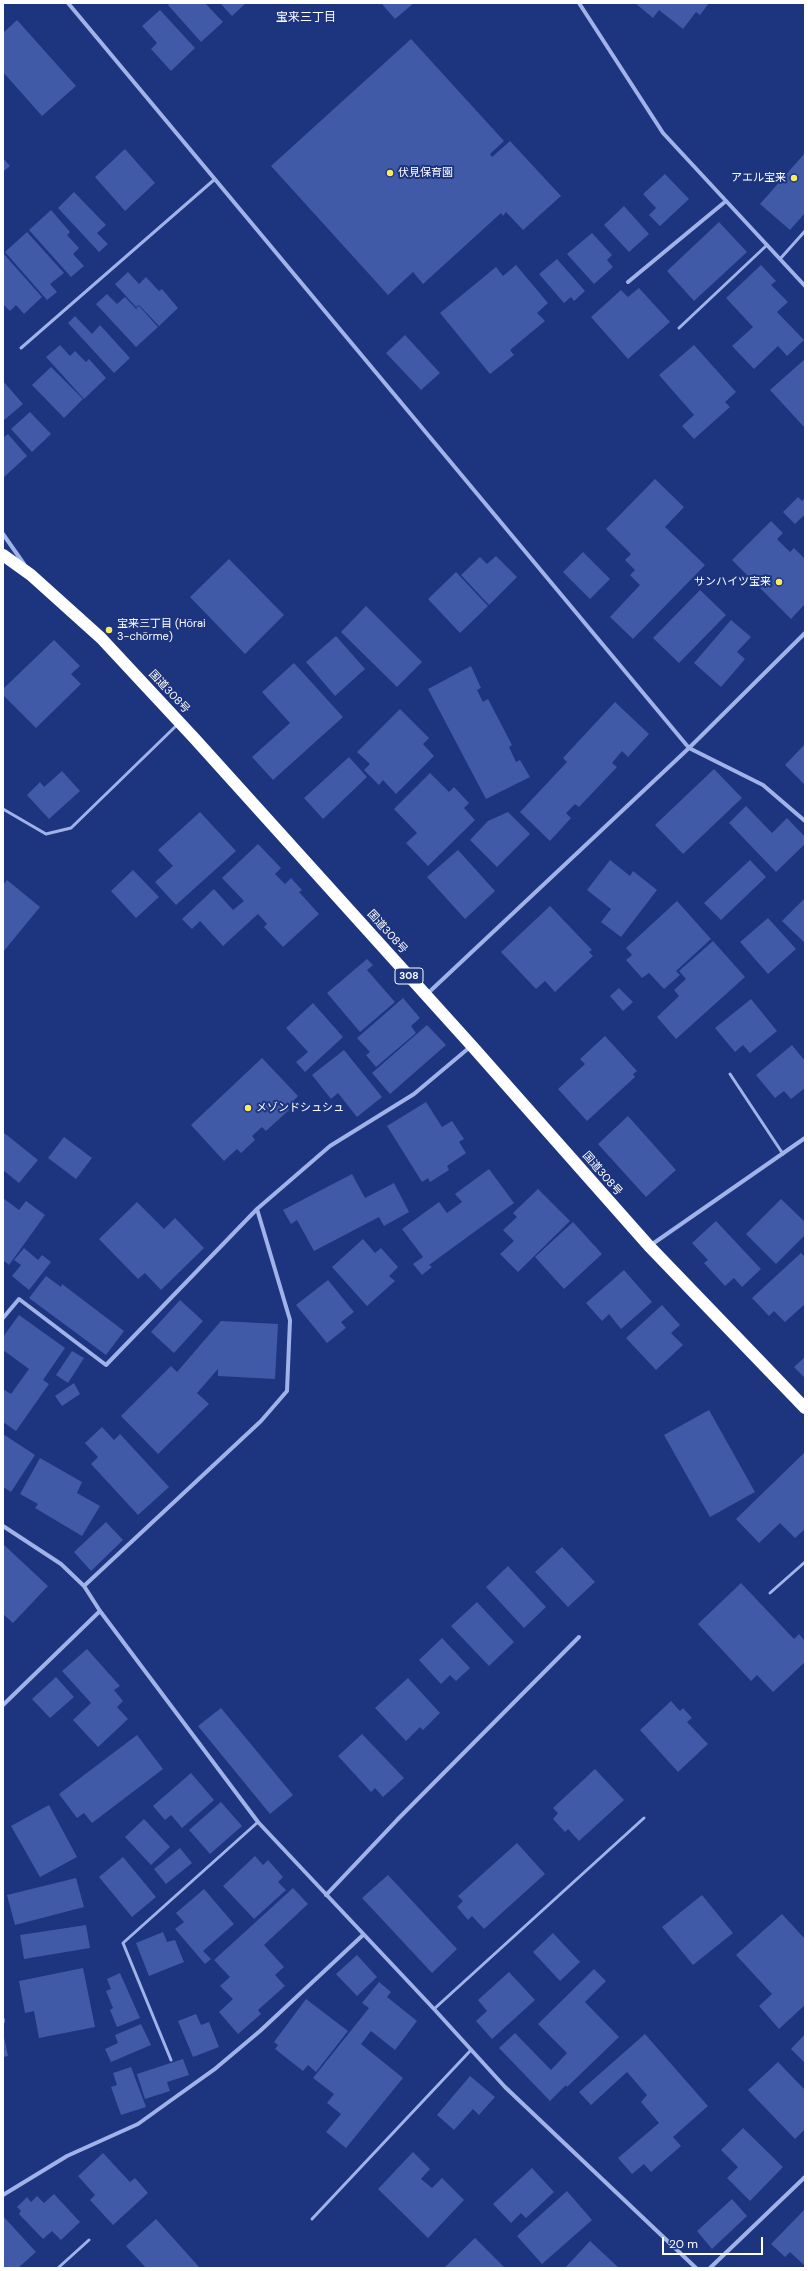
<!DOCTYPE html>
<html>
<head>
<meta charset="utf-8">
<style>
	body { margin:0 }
	#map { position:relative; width:808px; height:2271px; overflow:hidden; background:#1d347f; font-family:"DM Sans",sans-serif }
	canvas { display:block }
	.frame { position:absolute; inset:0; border:4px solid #fff; pointer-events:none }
	.scale { position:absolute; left:662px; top:2237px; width:101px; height:18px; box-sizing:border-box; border:2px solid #fff; border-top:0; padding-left:5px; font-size:12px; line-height:14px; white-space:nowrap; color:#fff; -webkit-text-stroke:3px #1d347f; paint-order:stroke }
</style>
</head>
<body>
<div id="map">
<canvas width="808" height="2271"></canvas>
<div class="frame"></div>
<div class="scale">20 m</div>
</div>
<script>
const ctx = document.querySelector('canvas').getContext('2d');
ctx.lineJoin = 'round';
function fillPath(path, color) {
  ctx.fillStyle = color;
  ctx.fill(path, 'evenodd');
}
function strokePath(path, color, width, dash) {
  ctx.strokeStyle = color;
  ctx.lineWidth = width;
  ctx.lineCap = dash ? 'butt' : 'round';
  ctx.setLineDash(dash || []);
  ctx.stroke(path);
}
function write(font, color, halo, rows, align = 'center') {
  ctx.font = font + ' "DM Sans","Noto Sans JP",sans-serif';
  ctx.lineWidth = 4;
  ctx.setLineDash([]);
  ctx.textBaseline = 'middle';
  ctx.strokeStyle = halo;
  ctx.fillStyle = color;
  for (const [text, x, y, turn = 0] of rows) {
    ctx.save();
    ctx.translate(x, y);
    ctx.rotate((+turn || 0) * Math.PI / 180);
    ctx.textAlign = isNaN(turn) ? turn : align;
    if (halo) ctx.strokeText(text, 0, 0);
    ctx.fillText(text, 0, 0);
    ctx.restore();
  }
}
fillPath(new Path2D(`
	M170 3H205L223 22 201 42 168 5Z
	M220 3H246L232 16Z
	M381 3H414L395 19Z
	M635 3H709L700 15 696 12 683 29 659 10 653 18Z
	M160 10 195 48 171 71 151 49 157 43 142 26Z
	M17 20 76 86 42 116 3 72V33Z
	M411 39 504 141 490 154 492 157 510 141 561 196 523 230 506 212 503 216 501 213 423 284 413 272 388 295 271 166Z
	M125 149 155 183 125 211 95 177Z
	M805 153V213L790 230 760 204Z
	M3 158 10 166 3 172Z
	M665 174 689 199 660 226 649 215 656 208 643 194Z
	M74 192 106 225 97 233 108 244 99 252 58 208Z
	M624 206 649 234 629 252 604 225Z
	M51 210 70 232 67 235 79 248 73 254 84 266 71 277 29 230Z
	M719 222 747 252 694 301 667 271Z
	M27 232 64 273 50 284 57 292 47 300 5 252Z
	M592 233 612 255 607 260 613 267 594 284 567 254Z
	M3 253 42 297 24 314 16 305 10 311 3 304Z
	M557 259 585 291 574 301 571 297 564 303 539 274Z
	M516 265 548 303 537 313 545 321 510 350 514 355 490 374 440 313 496 267 503 276Z
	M761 265 776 281 771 285 788 302 777 312 804 340 787 356 778 346 754 369 732 346 753 327 726 298Z
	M128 272 139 284 146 277 159 291 162 289 178 308 159 326 139 305 136 307 115 284Z
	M639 288 670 322 628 359 591 317 621 290 628 297Z
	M107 294 117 304 125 297 138 311 136 308 139 306 158 327 136 347 96 304Z
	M75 316 92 334 100 325 130 358 114 373 68 323Z
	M405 335 440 373 421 390 386 353Z
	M60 345 70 356 75 351 86 362 89 359 106 378 84 399 46 357Z
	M694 345 736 392 725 402 730 407 694 439 682 426 694 415 659 375Z
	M805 359V428L770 390Z
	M51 367 83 399 64 418 32 385Z
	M3 381 23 404 3 421Z
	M30 412 51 434 32 452 11 429Z
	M8 434 27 456 3 478V438Z
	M655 479 684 507 665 527 705 565 633 639 610 617 640 585 630 575 635 570 625 560 631 554 606 529Z
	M798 497 802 501 805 498V514L795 524 783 512Z
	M771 521 783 533 777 539 790 552 794 548 805 559V604L791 619 732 560Z
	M583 552 610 579 590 599 563 572Z
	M496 556 517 577 489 605 461 575 480 557 487 564Z
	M229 559 284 615 245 654 190 597Z
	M456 572 488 606 460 633 428 599Z
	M700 590 726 615 679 663 653 638Z
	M366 606 422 662 397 687 341 632Z
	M731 620 751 637 737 652 745 659 721 687 694 663Z
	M336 636 365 669 335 696 306 662Z
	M54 640 80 666 71 674 81 684 36 728 3 695V689Z
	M294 663 343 717 273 780 252 757 290 723 262 692Z
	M471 666 481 688 477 690 483 702 488 699 512 745 509 747 516 762 520 760 530 777 486 799 428 689Z
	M615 702 649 734 628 757 622 751 612 763 617 767 579 807 575 804 566 813 571 818 550 841 520 812 567 762 563 758Z
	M400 709 429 738 423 744 434 756 396 794 383 780 379 785 364 770 370 764 357 752Z
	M805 744V785L785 765Z
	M349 757 367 777 323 819 304 798Z
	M714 769 742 798 683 854 655 825Z
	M62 771 80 791 49 819 27 795 40 782 44 787Z
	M430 773 449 792 454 787 469 803 464 808 475 820 428 866 406 843 417 833 394 809Z
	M746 806 772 833 787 818 805 837V844L776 872 729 823Z
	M200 812 236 851 176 905 155 882 173 866 158 850Z
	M508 812 530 834 497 867 470 840 488 821Z
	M258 844 281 868 275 874 285 884 291 878 302 890 299 892 319 914 283 947 264 927 267 924 258 914 223 946 200 921 192 929 182 919 214 889 233 910 244 901 222 878Z
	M458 850 495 891 465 919 427 877Z
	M610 860 630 876 633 871 657 890 621 937 601 922 611 909 587 890Z
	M750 860 766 877 721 920 704 903Z
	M133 870 159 897 136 918 111 891Z
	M7 880 40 907 3 952V885Z
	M805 898V943L782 921Z
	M677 901 711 939 676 971 680 975 664 989 649 973 642 978 626 960 632 955 626 948Z
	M550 906 592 950 589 952 593 956 555 992 545 981 536 989 501 952Z
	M768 918 796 949 768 974 740 942Z
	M713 941 745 977 676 1039 657 1017 679 996 674 990 686 979 679 971Z
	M367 959 373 965 367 970 395 1002 360 1032 327 993Z
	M619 988 633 1002 623 1011 610 996Z
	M403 998 420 1018 411 1026 416 1033 376 1067 366 1055 370 1052 357 1038Z
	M751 999 777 1031 750 1053 743 1045 735 1052 715 1028Z
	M313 1003 343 1037 305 1072 296 1062 308 1052 286 1028Z
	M427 1025 446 1045 390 1094 372 1073Z
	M605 1036 637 1071 633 1074 635 1077 587 1121 558 1089 585 1064 580 1059Z
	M792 1045 805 1061V1088L791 1099 784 1091 775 1098 756 1075Z
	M344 1050 382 1097 357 1117 338 1093 331 1099 312 1075Z
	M262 1058 298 1096 287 1107 289 1110 266 1131 262 1127 252 1136 255 1140 241 1153 237 1149 224 1161 191 1125Z
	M426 1102 442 1127 452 1121 464 1139 459 1142 466 1153 447 1166 449 1170 430 1182 428 1178 422 1182 387 1126Z
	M628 1116 676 1170 646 1197 598 1144Z
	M3 1132 38 1160 19 1183 3 1170Z
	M64 1137 92 1158 76 1179 48 1158Z
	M489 1169 514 1203 429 1265 432 1267 422 1275 413 1264 423 1257 402 1229 439 1202 447 1213 462 1202 455 1194Z
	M352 1174 365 1198 394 1183 409 1212 384 1226 379 1217 314 1251 297 1220 291 1224 283 1210Z
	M538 1189 570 1221 518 1272 500 1254 514 1241 503 1230 517 1217 513 1213Z
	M3 1198 19 1210 26 1201 45 1215 9 1265 3 1260Z
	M781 1199 805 1222V1235L776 1264 746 1234Z
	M137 1202 164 1229 175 1218 204 1248 161 1290 145 1273 138 1279 99 1239Z
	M716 1221 761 1269 742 1287 734 1278 725 1286 704 1263 708 1260 692 1243Z
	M573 1222 602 1254 564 1289 535 1257Z
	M363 1239 375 1253 381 1248 398 1267 389 1276 395 1281 367 1306 332 1267Z
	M24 1248 38 1260 42 1255 51 1262 29 1290 12 1276 21 1265 14 1260Z
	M801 1253 805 1257V1304L785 1322 774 1311 769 1316 752 1298Z
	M624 1270 652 1302 621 1329 609 1314 602 1321 586 1303Z
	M46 1276 61 1287 62 1284 124 1331 106 1355 29 1298Z
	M328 1280 354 1312 341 1322 346 1328 327 1343 296 1305Z
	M180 1300 203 1321 174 1353 151 1332Z
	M662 1305 680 1325 671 1333 683 1345 656 1370 626 1338Z
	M19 1315 65 1348 43 1380 49 1384 16 1431 3 1422V1389L11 1394 29 1369 3 1350V1337Z
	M221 1321 278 1324 275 1379 218 1376V1369L197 1393 209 1404 158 1454 121 1416 171 1366 177 1372Z
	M72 1351 84 1358 68 1383 56 1375Z
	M805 1357V1378L794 1367Z
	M74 1383 80 1394 62 1406 55 1396Z
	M709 1410 755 1492 710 1517 664 1435Z
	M102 1427 114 1440 120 1434 169 1487 138 1515 91 1464 98 1457 85 1443Z
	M3 1434 35 1455 11 1492 3 1487Z
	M805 1452V1529L795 1538 780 1523 759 1543 736 1519Z
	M40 1458 82 1482 77 1493 100 1506 82 1536 35 1508 38 1504 20 1494Z
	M106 1522 123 1540 91 1571 74 1552Z
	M3 1544 48 1586 13 1623 3 1614Z
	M562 1547 595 1582 568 1607 535 1572Z
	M508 1566 546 1607 524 1628 486 1587Z
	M741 1583 794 1639 799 1634 805 1641V1662L773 1692 757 1675 751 1681 698 1624Z
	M477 1602 514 1642 489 1666 451 1626Z
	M442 1638 470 1668 456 1681 450 1675 441 1684 419 1660Z
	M87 1649 120 1686 114 1690 123 1701 117 1707 128 1719 98 1747 73 1720 91 1703 62 1671Z
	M56 1677 74 1697 50 1718 32 1699Z
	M408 1678 440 1713 423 1730 420 1727 406 1741 375 1708Z
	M671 1701 680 1711 683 1708 692 1718 687 1722 708 1744 678 1772 640 1730Z
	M221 1708 293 1795 270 1814 198 1726Z
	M362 1734 404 1778 383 1797 375 1788 371 1792 338 1756Z
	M137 1735 163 1769 92 1823 84 1813 77 1818 59 1794Z
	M595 1769 624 1800 579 1841 568 1829 565 1832 553 1819 558 1813 553 1808Z
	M191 1773 214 1800 182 1828 171 1815 165 1820 153 1806Z
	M221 1802 242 1826 210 1854 189 1830Z
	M49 1805 77 1857 40 1877 11 1826Z
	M144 1819 170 1847 151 1865 125 1837Z
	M517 1843 545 1874 484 1929 472 1916 468 1920 457 1907 463 1901 458 1896Z
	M180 1848 192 1863 166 1884 154 1869Z
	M255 1856 263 1865 268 1860 283 1877 278 1882 286 1890 254 1919 223 1886Z
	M123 1857 156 1897 132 1917 99 1877Z
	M388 1875 457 1949 432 1973 362 1898Z
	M76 1878 84 1907 15 1925 7 1895Z
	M293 1888 308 1904 264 1945 284 1967 275 1975 285 1986 258 2010 261 2014 238 2034 219 2012 233 1999 220 1986 230 1977 214 1960Z
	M204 1889 234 1924 203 1951 211 1959 205 1964 175 1929 184 1922 176 1913Z
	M702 1895 733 1933 693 1965 662 1927Z
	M782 1914 805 1939V2005L779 2029 759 2006 772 1994 736 1955Z
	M86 1925 90 1948 24 1959 20 1935Z
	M163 1932 167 1942 175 1940 184 1962 149 1976 136 1943Z
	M553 1933 580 1962 560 1981 533 1952Z
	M357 1955 377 1977 357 1996 336 1974Z
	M83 1968 95 2027 39 2038 34 2011 25 2013 19 1981Z
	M594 1969 606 1981 585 2002 619 2037 567 2087 566 2085 550 2101 499 2048 515 2033 551 2070 567 2053 538 2024Z
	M509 1972 535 2000 492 2039 476 2021 487 2011 478 2000Z
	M120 1973 140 2018 117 2027 110 2010 113 2008 106 1991 111 1989 107 1979Z
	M379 1982 391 1992 387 1997 417 2021 395 2050 371 2031 361 2044 403 2078 346 2148 326 2132 341 2114 327 2103 334 2094 313 2078 369 2008 362 2003Z
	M306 1999 348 2031 316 2072 308 2065 303 2071 275 2049 278 2045 274 2042Z
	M196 2014 201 2025 209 2022 219 2047 193 2057 178 2021Z
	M141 2024 151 2045 111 2062 105 2049 118 2043 115 2035Z
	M3 2032 8 2056 3 2057Z
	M645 2034 708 2106 673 2137 681 2146 651 2172 644 2164 632 2174 618 2158 659 2123 641 2102 647 2095 627 2072 591 2105 579 2092Z
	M805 2034V2063L791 2049Z
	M183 2059 189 2075 167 2082 170 2091 145 2099 137 2074Z
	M778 2062 805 2090V2129L795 2139 748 2090Z
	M131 2067 146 2107 121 2115 111 2087 117 2085 113 2073Z
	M470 2076 495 2097 479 2115 473 2109 454 2130 437 2115Z
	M743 2128 783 2167 750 2201 727 2178 738 2167 721 2150Z
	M413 2152 430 2169 421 2179 432 2188 442 2178 464 2200 428 2238 378 2189Z
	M103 2153 130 2182 135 2178 148 2193 113 2225 90 2200 95 2195 78 2176Z
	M532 2168 554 2192 526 2218 521 2213 511 2223 493 2204Z
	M567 2191 592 2220 542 2264 517 2236Z
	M54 2194 80 2222 61 2240 52 2231 43 2239 19 2214 21 2211 17 2207 27 2197 31 2202 37 2196 44 2203Z
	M732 2199 747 2216 712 2249 697 2231Z
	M805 2209V2266L790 2252 785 2257 771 2244Z
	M3 2216 36 2252 18 2268H3Z
	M156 2219 200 2268H146L126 2246Z
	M475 2238 505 2268H444Z
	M590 2241 619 2268H565Z`), '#415aa7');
strokePath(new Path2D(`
	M780 259 805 231
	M679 328 767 245
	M21 348 215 179
	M3 809 46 834 71 828 177 725
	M730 1074 783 1154
	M770 1593 805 1562
	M434 2009 644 1818
	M3 2019V2022
	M171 2060 123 1943 258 1822
	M312 2219 471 2050
	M58 2268 89 2240`), '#a0b3e9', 3);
strokePath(new Path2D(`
	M68 3 689 748 763 785 805 821
	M579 3 663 133 805 286
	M628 282 726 201
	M3 534 24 564
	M426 995 689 748 805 633
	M651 1245 805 1138
	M3 1318 19 1299 106 1365 257 1209
	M3 1526 61 1564 84 1586 100 1611 258 1822 434 2009 505 2087 696 2268
	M84 1586 261 1421 287 1391 290 1320 257 1209 330 1146 414 1094 470 1047
	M3 1705 100 1611
	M326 1895 397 1820 579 1637
	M3 2195 67 2156 138 2124 170 2101 216 2068 260 2031 363 1935
	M710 2268 805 2177`), '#a0b3e9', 4);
strokePath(new Path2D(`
	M3 555 31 575 101 638 195 739 472 1046 649 1246 805 1408`), '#fff', 12);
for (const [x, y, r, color] of [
	[390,173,4,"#f9eb5e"],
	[794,178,4,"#f9eb5e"],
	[779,582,4,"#f9eb5e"],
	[109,630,4,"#f9eb5e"],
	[248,1108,4,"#f9eb5e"]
]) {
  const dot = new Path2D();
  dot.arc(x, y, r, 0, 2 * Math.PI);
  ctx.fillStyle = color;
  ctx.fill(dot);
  strokePath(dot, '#1d347f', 1.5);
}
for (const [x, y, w] of [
	[409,976,28]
]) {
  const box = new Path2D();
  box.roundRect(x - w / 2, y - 8, w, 16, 3);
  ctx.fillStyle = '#1d347f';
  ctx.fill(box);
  strokePath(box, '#fff', 1);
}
write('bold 10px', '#fff', null, [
	["308",409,976]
]);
write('11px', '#fff', '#1d347f', [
	["伏見保育園",398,173],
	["アエル宝来",786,178,"right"],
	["サンハイツ宝来",771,582,"right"],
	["宝来三丁目 (Hōrai",117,624],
	["3-chōrme)",117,637],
	["メゾンドシュシュ",256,1108]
], 'left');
write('11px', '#fff', '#1d347f', [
	["国道308号",169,692,47],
	["国道308号",387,932,48],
	["国道308号",602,1174,49]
]);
write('12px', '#fff', '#1d347f', [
	["宝来三丁目",306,18]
]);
</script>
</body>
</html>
